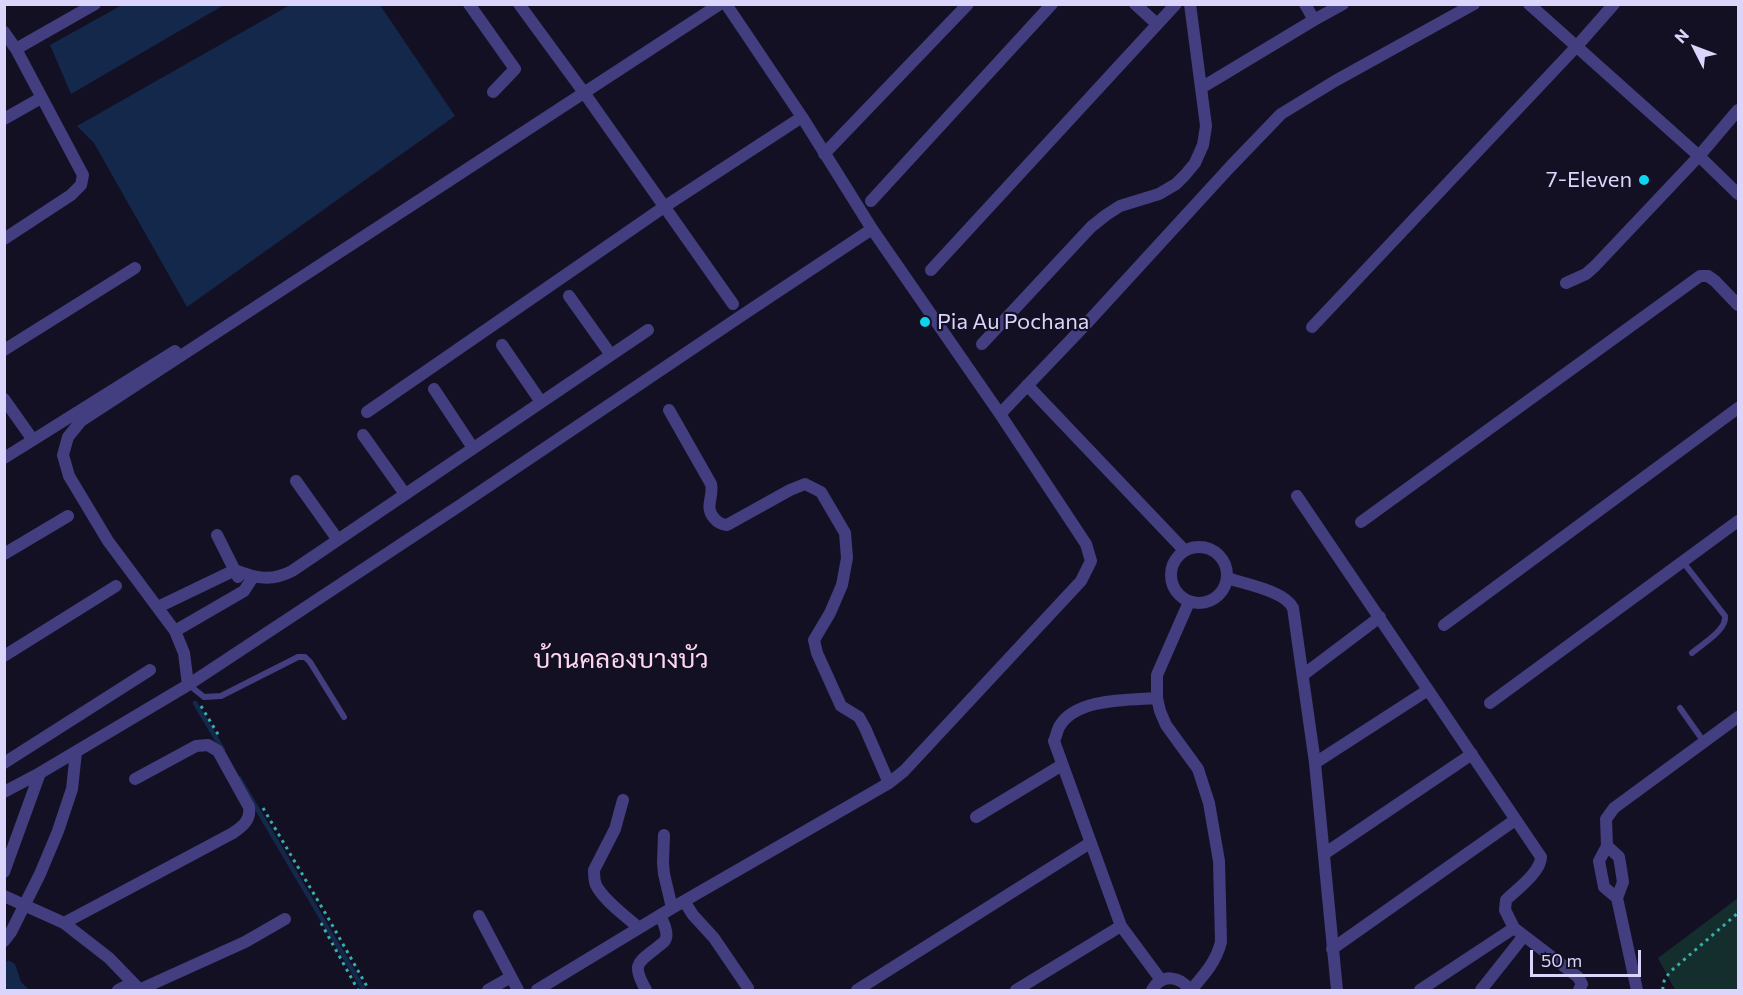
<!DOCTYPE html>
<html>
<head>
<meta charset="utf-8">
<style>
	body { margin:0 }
	#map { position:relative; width:1743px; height:995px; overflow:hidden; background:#141024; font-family:Commissioner,sans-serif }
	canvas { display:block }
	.frame { position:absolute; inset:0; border:6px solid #dbd5fc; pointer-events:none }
	.north { position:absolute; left:1665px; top:18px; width:60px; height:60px; -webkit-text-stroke:4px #141024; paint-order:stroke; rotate:312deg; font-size:16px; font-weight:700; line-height:24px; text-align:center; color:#dbd5fc }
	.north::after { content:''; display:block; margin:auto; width:21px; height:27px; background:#dbd5fc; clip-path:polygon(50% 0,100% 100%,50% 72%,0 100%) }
	.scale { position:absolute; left:1530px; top:950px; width:111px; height:27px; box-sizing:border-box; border:3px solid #dbd5fc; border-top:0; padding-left:8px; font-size:18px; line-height:21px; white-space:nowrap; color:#dbd5fc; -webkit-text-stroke:4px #141024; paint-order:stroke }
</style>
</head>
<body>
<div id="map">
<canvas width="1743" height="995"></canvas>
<div class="frame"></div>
<div class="north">N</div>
<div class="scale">50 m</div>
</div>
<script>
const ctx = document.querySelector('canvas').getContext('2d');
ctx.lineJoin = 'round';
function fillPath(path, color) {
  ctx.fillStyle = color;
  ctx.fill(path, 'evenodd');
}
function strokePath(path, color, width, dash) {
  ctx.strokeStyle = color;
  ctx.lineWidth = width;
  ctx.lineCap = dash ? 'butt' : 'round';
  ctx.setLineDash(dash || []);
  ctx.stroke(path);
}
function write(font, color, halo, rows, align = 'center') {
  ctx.font = font + ' Commissioner,Sarabun,sans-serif';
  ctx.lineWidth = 4.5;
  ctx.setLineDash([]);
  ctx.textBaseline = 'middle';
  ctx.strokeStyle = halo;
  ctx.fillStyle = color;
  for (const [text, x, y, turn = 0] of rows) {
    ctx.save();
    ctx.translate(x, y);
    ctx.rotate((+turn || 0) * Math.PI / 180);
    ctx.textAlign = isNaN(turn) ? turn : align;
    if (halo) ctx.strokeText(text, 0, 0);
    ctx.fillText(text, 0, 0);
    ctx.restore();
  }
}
fillPath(new Path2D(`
	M1738 898V990H1675L1658 958Z`), '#142d2d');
fillPath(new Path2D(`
	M122 5H224L71 94 50 45Z
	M290 5H380L455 116 187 307 94 143 77 126Z
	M8 960 15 964 21 982 29 990H5V964Z`), '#13284a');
strokePath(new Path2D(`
	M195 703 223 750
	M239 778 364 990`), '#13284a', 4.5);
strokePath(new Path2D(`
	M201 706 219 736
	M263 808 327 916 369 990
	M321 923 358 990
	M1663 990C1662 982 1666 977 1671 971L1738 913`), '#37aea9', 3, [3, 4.5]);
strokePath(new Path2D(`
	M1683 562 1725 616C1727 630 1702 644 1692 653
	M189 685 204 697 221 696 298 657H305L310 662 344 717
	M1680 708 1704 742`), '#423e7f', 6);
strokePath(new Path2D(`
	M469 4 515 69 493 92
	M519 4 585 94 733 304
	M1135 4 1157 24
	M1305 4 1314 20
	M1529 4 1699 156 1738 194
	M4 32 16 49 83 175 81 185 71 195 4 239
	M16 49 95 4
	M1201 88 1314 20 1343 4
	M4 119 41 98
	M824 154 968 4
	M871 201 1052 4
	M931 270 1176 4
	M1566 283 1586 274 1595 266 1699 156 1738 110
	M569 296 611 355
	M1312 327 1577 46 1614 4
	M982 344 1091 227 1106 215 1120 206 1159 194 1176 184 1185 175 1195 163 1203 145 1206 126 1190 4
	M502 345 541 402
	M4 350 135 268
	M1027 385 1184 550
	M434 389 473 448
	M4 399 33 440 4 458
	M669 410 711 484C714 497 704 507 714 518 718 523 721 524 727 525L790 490 805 484 821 492 845 533 847 558 842 585 830 613 814 640 817 653 841 706 859 717 865 728 889 783
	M367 412 664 207 802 117
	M1000 414 1087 323 1230 167 1281 114 1335 81 1474 4
	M363 435 405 494
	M33 440 175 351
	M296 481 338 540
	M1297 496 1541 857C1541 872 1516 890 1506 900L1505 910 1514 928 1578 977 1582 984 1579 990
	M1361 522 1700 276H1708L1715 281 1738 305
	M217 535 238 577
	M1171 575a28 28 0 1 1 56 0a28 28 0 1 1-56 0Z
	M4 554 68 516
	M1227 578C1245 584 1285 591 1293 608L1315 763 1337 990
	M1189 602 1157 675V698L1160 711 1166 725 1198 769 1209 803 1219 861 1221 942C1216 962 1204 975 1191 990
	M158 607 235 570C255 578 271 582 292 571L648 330
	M1444 625 1738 408
	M175 631 244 591 253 577
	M4 656 116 586
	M1303 675 1380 617
	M188 685 184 653 175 631 108 541 69 476 63 455 68 437 81 421 720 4
	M1157 698C1128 700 1075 698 1059 727 1057 731 1056 737 1054 741L1121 926 1161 980
	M1490 703 1738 521
	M4 763 150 670
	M1315 763 1428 690
	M4 792 40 773 188 685 462 504 741 316 872 229
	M623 800 615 829 594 870C594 875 594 880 596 885 603 900 627 917 639 928
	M976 817 1062 765
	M664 835 663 863 664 874 672 908
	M1607 846 1619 857 1621 869 1623 882 1617 898 1637 990
	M1324 854 1472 754
	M4 872 40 773
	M4 896 64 923 109 958 140 990
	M1617 898 1604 887 1599 861 1607 846 1606 819 1614 808 1738 717
	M684 901 693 915 714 938 748 988
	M479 916 518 990
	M64 923 233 833C243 826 251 820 249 807L218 751 208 745 196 746 135 779
	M4 941 11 932 40 874 58 831 72 789 76 752
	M1332 949 1515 820
	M118 990 132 983
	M139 990 245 942 285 919
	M488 990 511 977
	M537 990 672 908 889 783 904 771 1081 581 1091 561 1086 544 1000 414 872 229 802 117 726 4
	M646 990C630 962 639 963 660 945 663 943 665 942 666 938 668 931 663 922 660 915
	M857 990 1090 843
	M1016 990 1121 926
	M1152 990C1162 973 1180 976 1190 990
	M1420 990 1514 928
	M1481 990 1523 937`), '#423e7f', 12);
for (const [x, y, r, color] of [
	[1644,180,6,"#10d4ee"],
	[925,322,6,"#10d4ee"]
]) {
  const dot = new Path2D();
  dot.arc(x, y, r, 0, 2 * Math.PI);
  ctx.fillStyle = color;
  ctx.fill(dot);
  strokePath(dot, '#141024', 2);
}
write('22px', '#dbd5fc', '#141024', [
	["7-Eleven",1632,180],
	["Pia Au Pochana",937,322,"left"]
], 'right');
write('26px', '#fcd7ee', '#141024', [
	["บ้านคลองบางบัว",621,659]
]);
</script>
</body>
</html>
